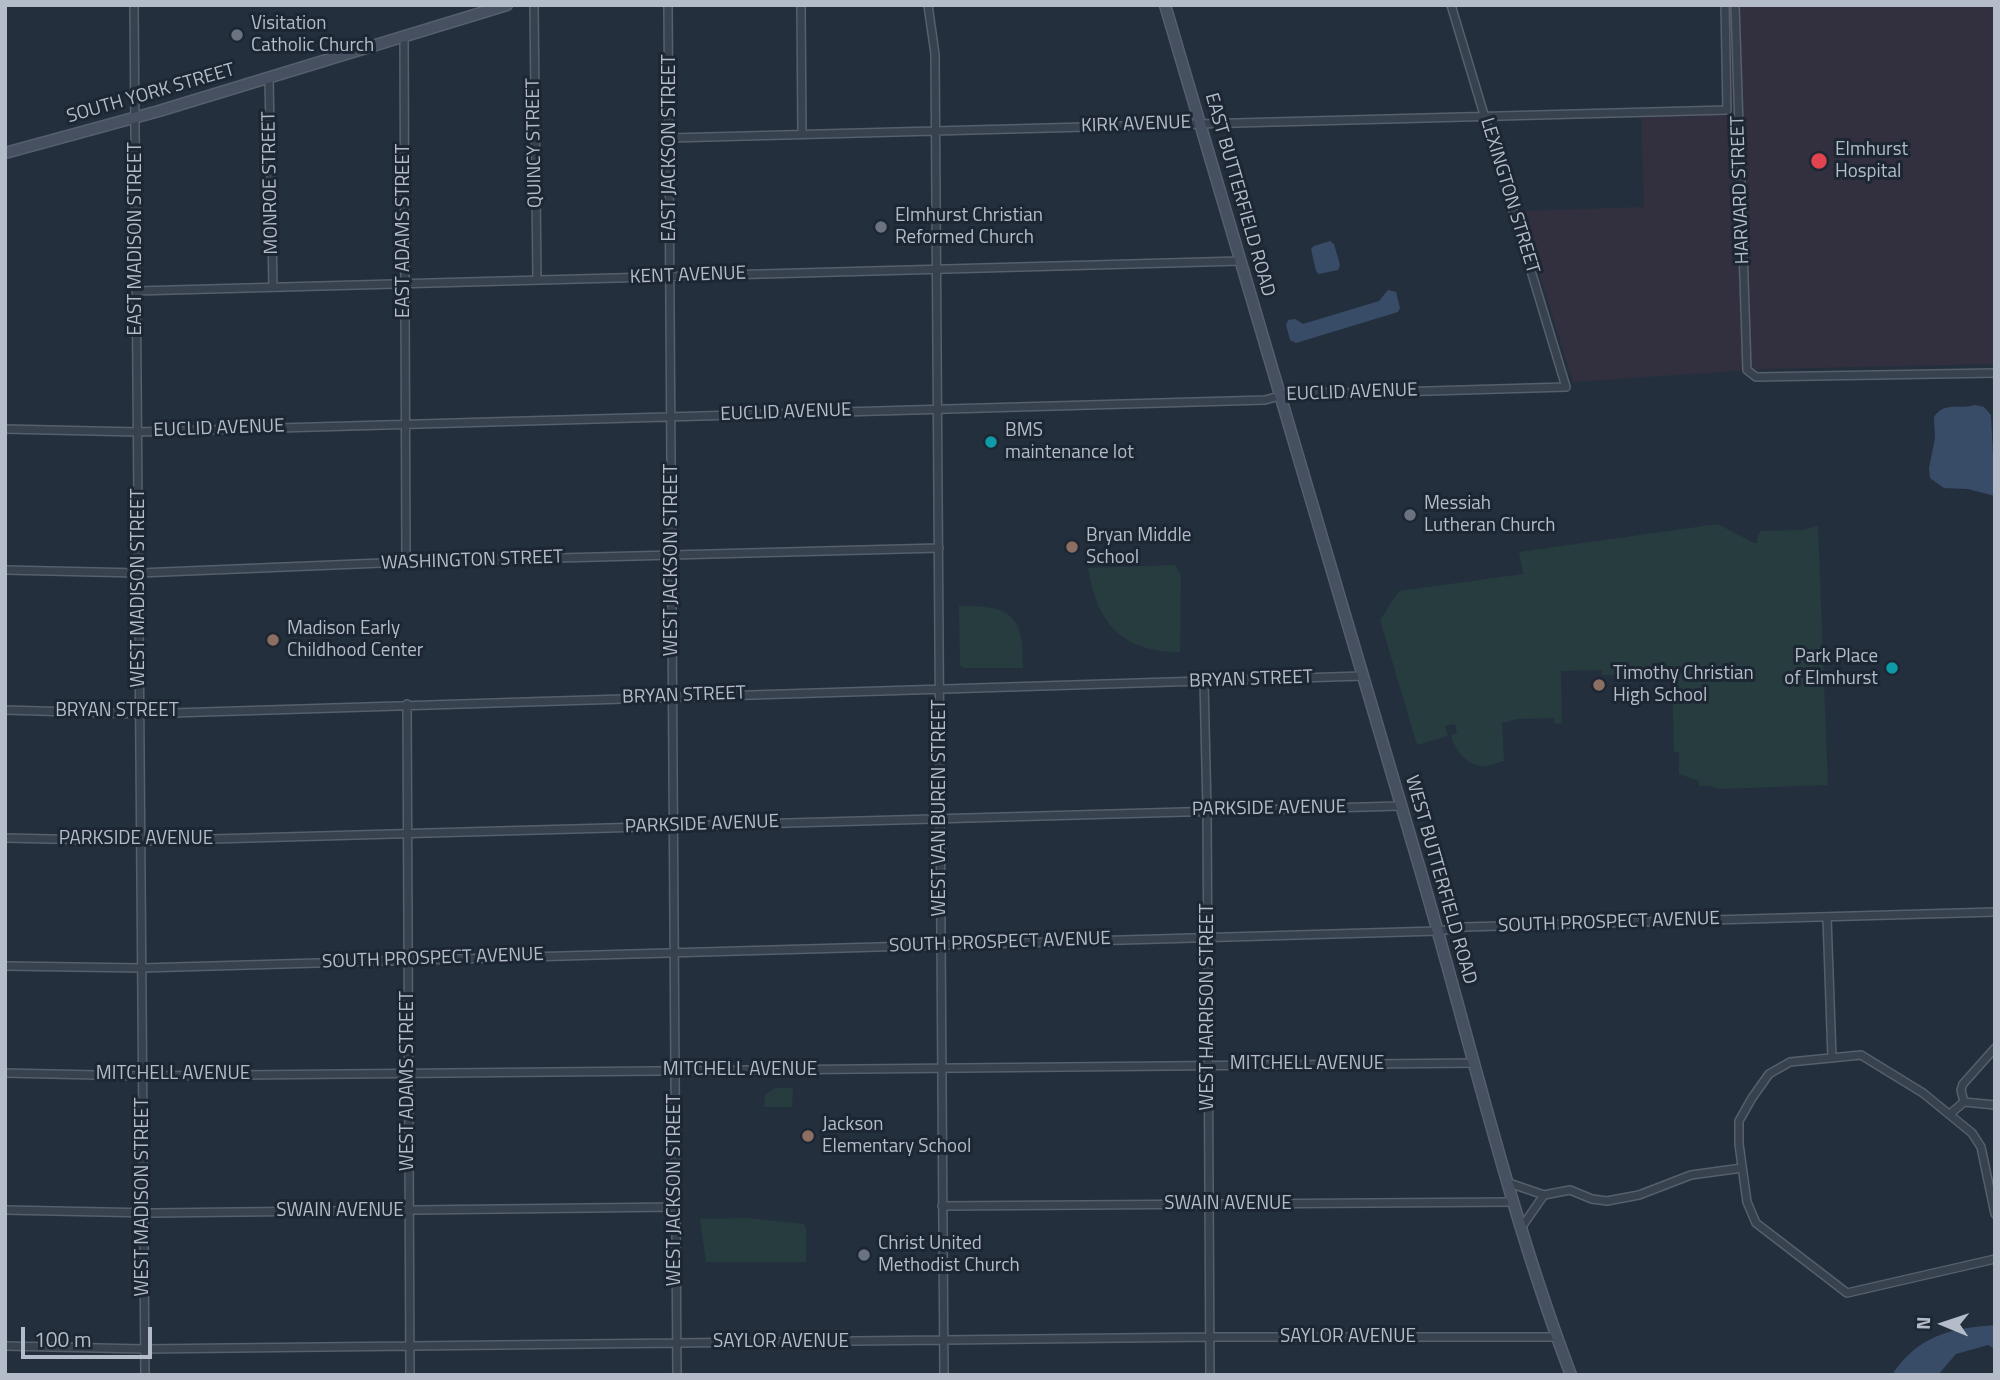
<!DOCTYPE html>
<html>
<head>
<meta charset="utf-8">
<style>
	body { margin:0 }
	#map { position:relative; width:2000px; height:1380px; overflow:hidden; background:#242f3e; font-family:"Titillium Web",sans-serif }
	canvas { display:block }
	.frame { position:absolute; inset:0; border:7px solid #b4bcc9; pointer-events:none }
	.north { position:absolute; left:1909px; top:1289px; width:70px; height:70px; -webkit-text-stroke:5px #1d2633; paint-order:stroke; rotate:272deg; font-size:19px; font-weight:700; line-height:28px; text-align:center; color:#b4bcc9 }
	.north::after { content:''; display:block; margin:auto; width:24px; height:32px; background:#b4bcc9; clip-path:polygon(50% 0,100% 100%,50% 72%,0 100%) }
	.scale { position:absolute; left:21px; top:1327px; width:131px; height:32px; box-sizing:border-box; border:4px solid #b4bcc9; border-top:0; padding-left:9px; font-size:21px; line-height:24px; white-space:nowrap; color:#b4bcc9; -webkit-text-stroke:5px #1d2633; paint-order:stroke }
</style>
</head>
<body>
<div id="map">
<canvas width="2000" height="1380"></canvas>
<div class="frame"></div>
<div class="north">N</div>
<div class="scale">100 m</div>
</div>
<script>
const ctx = document.querySelector('canvas').getContext('2d');
ctx.lineJoin = 'round';
function fillPath(path, color) {
  ctx.fillStyle = color;
  ctx.fill(path, 'evenodd');
}
function strokePath(path, color, width, dash) {
  ctx.strokeStyle = color;
  ctx.lineWidth = width;
  ctx.lineCap = dash ? 'butt' : 'round';
  ctx.setLineDash(dash || []);
  ctx.stroke(path);
}
function write(font, color, halo, rows, align = 'center') {
  ctx.font = font + ' "Titillium Web",sans-serif';
  ctx.lineWidth = 6;
  ctx.setLineDash([]);
  ctx.textBaseline = 'middle';
  ctx.strokeStyle = halo;
  ctx.fillStyle = color;
  for (const [text, x, y, turn = 0] of rows) {
    ctx.save();
    ctx.translate(x, y);
    ctx.rotate((+turn || 0) * Math.PI / 180);
    ctx.textAlign = isNaN(turn) ? turn : align;
    if (halo) ctx.strokeText(text, 0, 0);
    ctx.fillText(text, 0, 0);
    ctx.restore();
  }
}
fillPath(new Path2D(`
	M1729 5H1995V364L1765 369 1573 382 1520 211 1644 207 1641 116 1731 114Z`), '#32303f');
fillPath(new Path2D(`
	M1718 524 1754 543H1757L1758 535 1761 531 1802 530 1818 526 1828 785 1720 789 1710 786H1699V781L1679 774V752H1674L1672 674 1602 675V670L1561 671 1562 723 1555 724 1554 718 1517 719 1502 723 1504 761C1498 762 1493 765 1487 766 1468 768 1455 751 1451 735L1457 733 1455 724 1445 726 1448 736 1417 745 1380 620 1399 591 1523 574 1519 552Z
	M1175 565 1181 575 1180 652C1122 652 1097 624 1088 568Z
	M959 606C1011 605 1024 615 1023 668H963L960 665Z
	M775 1088H793L792 1107H764L765 1095Z
	M747 1218 804 1224 806 1227V1262H706L700 1219Z`), '#263c3f');
fillPath(new Path2D(`
	M1330 241 1334 244 1340 265 1338 270 1319 274 1316 271 1311 249 1314 246Z
	M1388 290 1396 292 1400 308 1398 312 1296 343 1290 340 1286 325 1288 320 1295 319 1303 324 1379 301Z
	M1975 405 1984 407 1991 415 1995 496 1968 489 1944 488 1930 478 1929 468 1935 438 1934 417C1944 401 1959 410 1975 405Z
	M1995 1325V1349L1988 1345 1956 1354 1938 1375H1892C1917 1336 1951 1328 1995 1325Z`), '#394c67');
const street = new Path2D(`
	M134 5 145 1375
	M534 5 537 280
	M668 5 677 1375
	M801 5 802 134
	M928 5 935 54 944 1375
	M1735 5 1747 370 1756 377 1995 373
	M404 37 406 562
	M269 78 273 287
	M670 138 1727 110 1725 5
	M136 291 1241 261
	M5 429 138 432 1265 400 1294 392 1361 393 1566 387 1451 5
	M5 570 139 573 406 562 939 548
	M1204 681 1207 810 1210 1375
	M407 704 410 1375
	M5 710 140 714 1363 676
	M5 838 141 841 1400 806
	M1827 917 1832 1058
	M5 966 142 968 1438 931 1465 927 1995 912
	M5 1073 142 1076 1475 1063
	M1964 1102 1961 1090 1963 1084 1995 1048
	M1950 1114 1964 1102 1995 1105
	M1509 1183 1544 1195 1570 1190 1592 1199 1607 1201 1639 1195 1691 1175 1742 1168
	M942 1206 1514 1202
	M5 1210 153 1213 675 1207
	M1995 1214 1981 1147 1972 1133 1923 1093 1861 1055 1790 1062 1769 1074 1752 1098 1739 1121V1144L1747 1202 1756 1223 1847 1293 1995 1259
	M1521 1228 1544 1195
	M5 1346 144 1349 1210 1337H1557`);
const secondary = new Path2D(`
	M1165 5C1249 290 1332 575 1417 859 1468 1031 1507 1207 1571 1375
	M5 153 159 111 507 5`);
strokePath(street, '#565f6c', 10);
strokePath(secondary, '#565f6c', 13);
strokePath(street, '#38414e', 7);
strokePath(secondary, '#465061', 10);
for (const [x, y, r, color] of [
	[237,35,7,"#6b7280"],
	[1819,161,9,"#e0444e"],
	[881,227,7,"#6b7280"],
	[991,442,7,"#0f9aa8"],
	[1410,515,7,"#6b7280"],
	[1072,547,7,"#8d6e63"],
	[273,640,7,"#8d6e63"],
	[1892,668,7,"#0f9aa8"],
	[1599,685,7,"#8d6e63"],
	[808,1136,7,"#8d6e63"],
	[864,1255,7,"#6b7280"]
]) {
  const dot = new Path2D();
  dot.arc(x, y, r, 0, 2 * Math.PI);
  ctx.fillStyle = color;
  ctx.fill(dot);
  strokePath(dot, '#1d2633', 2.5);
}
write('19px', '#b4bcc9', '#1d2633', [
	["Visitation",251,24],
	["Catholic Church",251,46],
	["Elmhurst",1835,150],
	["Hospital",1835,172],
	["Elmhurst Christian",895,216],
	["Reformed Church",895,238],
	["BMS",1005,431],
	["maintenance lot",1005,453],
	["Messiah",1424,504],
	["Lutheran Church",1424,526],
	["Bryan Middle",1086,536],
	["School",1086,558],
	["Madison Early",287,629],
	["Childhood Center",287,651],
	["Park Place",1878,657,"right"],
	["of Elmhurst",1878,679,"right"],
	["Timothy Christian",1613,674],
	["High School",1613,696],
	["Jackson",822,1125],
	["Elementary School",822,1147],
	["Christ United",878,1244],
	["Methodist Church",878,1266]
], 'left');
write('19px', '#b4bcc9', '#1d2633', [
	["SOUTH YORK STREET",151,94,-16],
	["KIRK AVENUE",1136,125,-2],
	["QUINCY STREET",535,143,-91],
	["EAST JACKSON STREET",670,148,-90],
	["MONROE STREET",271,183,-91],
	["HARVARD STREET",1741,190,-92],
	["EAST BUTTERFIELD ROAD",1239,195,74],
	["LEXINGTON STREET",1509,196,73],
	["EAST ADAMS STREET",404,231,-90],
	["EAST MADISON STREET",136,239,-90],
	["KENT AVENUE",688,276,-2],
	["EUCLID AVENUE",1352,393,-2],
	["EUCLID AVENUE",786,413,-2],
	["EUCLID AVENUE",219,429,-2],
	["WEST JACKSON STREET",672,560,-90],
	["WASHINGTON STREET",472,561,-2],
	["WEST MADISON STREET",139,588,-90],
	["BRYAN STREET",1251,680,-2],
	["BRYAN STREET",684,696,-2],
	["BRYAN STREET",117,711],
	["WEST VAN BUREN STREET",940,808,-90],
	["PARKSIDE AVENUE",1269,809,-1],
	["PARKSIDE AVENUE",702,825,-2],
	["PARKSIDE AVENUE",136,839],
	["WEST BUTTERFIELD ROAD",1440,880,74],
	["SOUTH PROSPECT AVENUE",1609,923,-2],
	["SOUTH PROSPECT AVENUE",1000,943,-2],
	["SOUTH PROSPECT AVENUE",433,959,-2],
	["WEST HARRISON STREET",1208,1007,-90],
	["MITCHELL AVENUE",1307,1064],
	["MITCHELL AVENUE",740,1070],
	["MITCHELL AVENUE",173,1074],
	["WEST ADAMS STREET",408,1081,-90],
	["WEST JACKSON STREET",675,1190,-90],
	["WEST MADISON STREET",143,1197,-90],
	["SWAIN AVENUE",1228,1204],
	["SWAIN AVENUE",340,1211],
	["SAYLOR AVENUE",1348,1337],
	["SAYLOR AVENUE",781,1342]
]);
</script>
</body>
</html>
